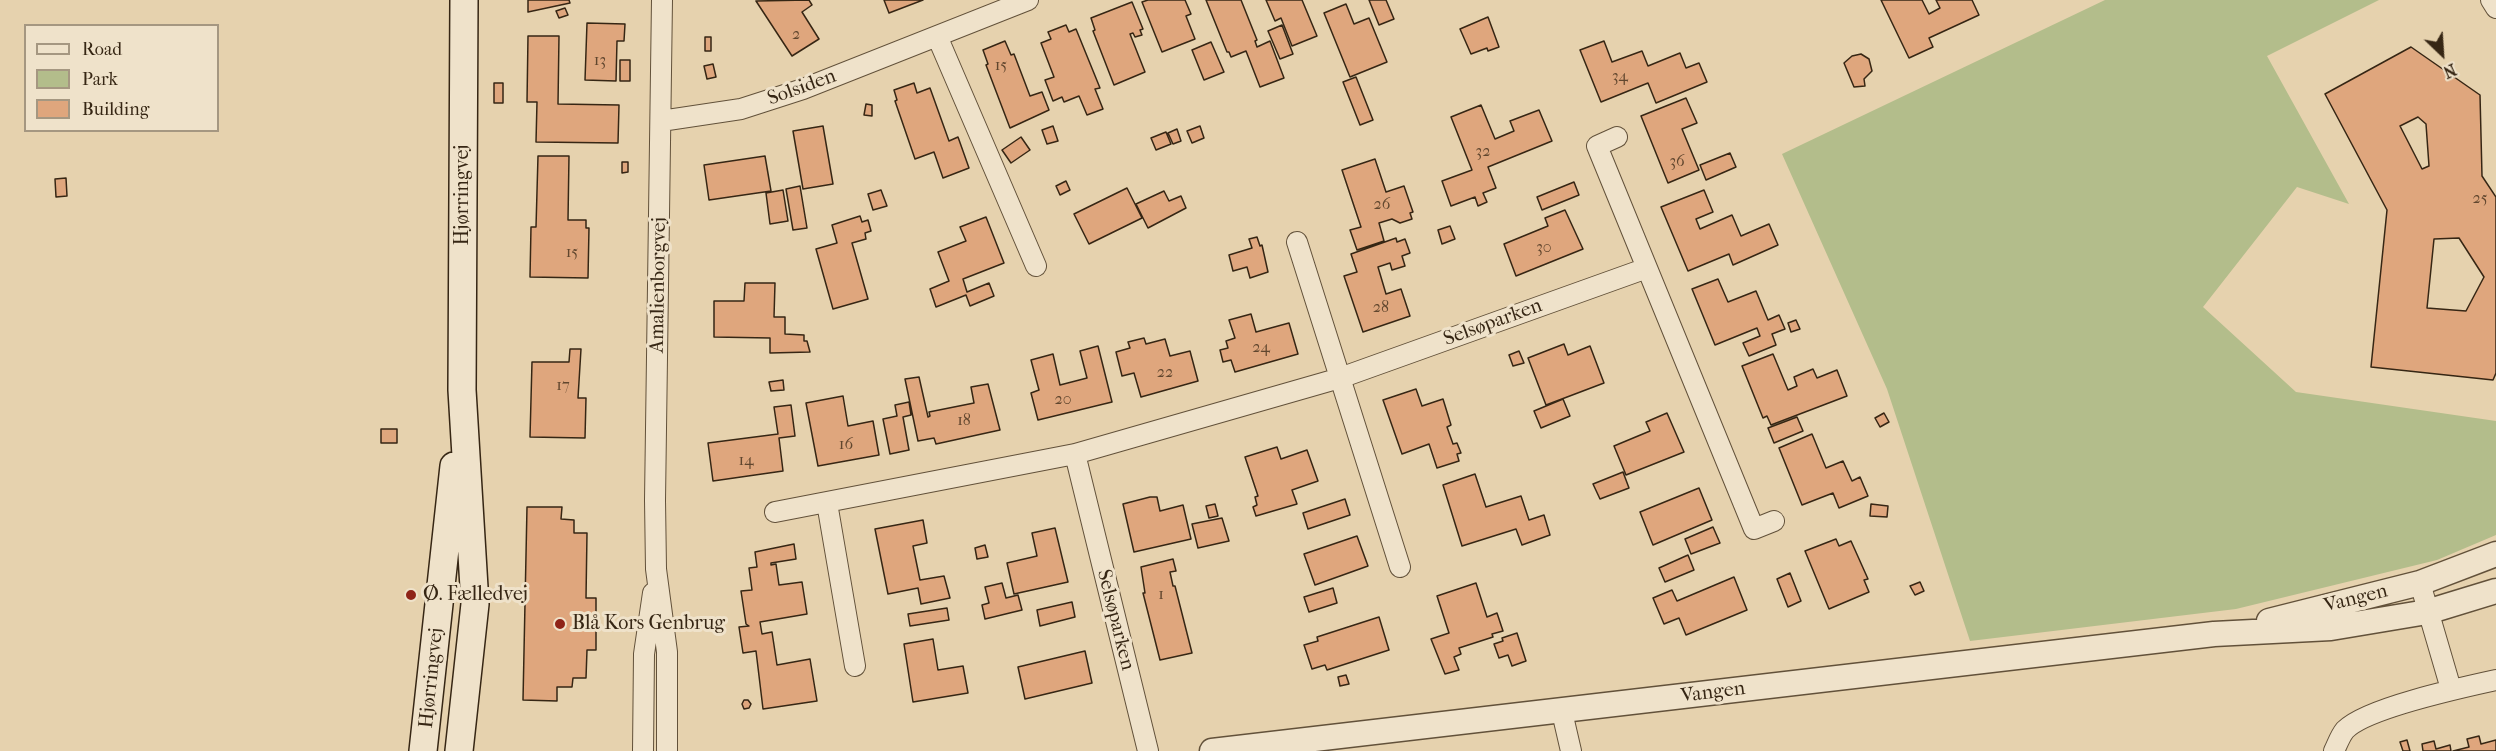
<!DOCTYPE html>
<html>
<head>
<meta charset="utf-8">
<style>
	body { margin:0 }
	#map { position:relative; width:2496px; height:751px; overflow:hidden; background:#e6d2ae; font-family:"IM FELL French Canon",serif }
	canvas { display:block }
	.legend { position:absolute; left:24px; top:24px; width:195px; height:108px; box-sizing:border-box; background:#efe2ca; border:2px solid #a59781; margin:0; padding:8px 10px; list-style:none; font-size:18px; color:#362614 }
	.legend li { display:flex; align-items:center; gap:12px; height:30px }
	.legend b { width:30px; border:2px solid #a59781 }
	.north { position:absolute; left:2412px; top:24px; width:60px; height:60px; -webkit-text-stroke:4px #efe2ca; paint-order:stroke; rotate:155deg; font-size:16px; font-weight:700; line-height:24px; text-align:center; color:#362614 }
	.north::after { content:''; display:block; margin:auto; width:21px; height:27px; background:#362614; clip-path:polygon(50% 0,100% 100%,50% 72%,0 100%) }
</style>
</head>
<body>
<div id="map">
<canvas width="2496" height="751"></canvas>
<ul class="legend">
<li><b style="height:8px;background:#efe2ca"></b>Road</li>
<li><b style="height:16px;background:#b3bd8b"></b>Park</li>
<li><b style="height:16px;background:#dfa67d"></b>Building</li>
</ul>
<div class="north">N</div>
</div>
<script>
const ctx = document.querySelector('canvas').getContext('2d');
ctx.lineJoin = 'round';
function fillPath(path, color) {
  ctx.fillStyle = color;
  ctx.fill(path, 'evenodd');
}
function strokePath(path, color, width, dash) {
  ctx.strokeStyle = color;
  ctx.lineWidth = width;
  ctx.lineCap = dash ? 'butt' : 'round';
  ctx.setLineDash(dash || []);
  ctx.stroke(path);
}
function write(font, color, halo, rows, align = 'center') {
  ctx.font = font + ' "IM FELL French Canon",serif';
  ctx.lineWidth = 6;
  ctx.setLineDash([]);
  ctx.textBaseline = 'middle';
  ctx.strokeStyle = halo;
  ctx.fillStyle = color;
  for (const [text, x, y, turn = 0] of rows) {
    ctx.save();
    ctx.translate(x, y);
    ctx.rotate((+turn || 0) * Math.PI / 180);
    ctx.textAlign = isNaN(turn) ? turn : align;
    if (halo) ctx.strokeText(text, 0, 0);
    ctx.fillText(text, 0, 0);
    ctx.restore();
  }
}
fillPath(new Path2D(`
	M2105 0H2379L2267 56 2349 204 2297 187 2203 307 2296 392 2496 421V535L2437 560 2236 609 1970 641 1887 389 1782 154Z`), '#b3bd8b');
const building = new Path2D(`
	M528 0H569L570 3 528 12Z
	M809 0 812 5 802 12 819 39 792 56 756 1Z
	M884 0H923L889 13Z
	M1148 0H1185L1191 14 1186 16 1195 39 1162 52 1142 2Z
	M1206 0H1241L1257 40 1255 41 1257 47 1270 41 1284 78 1260 87 1246 51 1231 57 1229 52H1227Z
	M1266 0H1302L1317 36 1292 46 1281 18 1275 21Z
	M1369 0H1386L1394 19 1379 25Z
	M1881 0H1922L1929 14 1940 8 1936 0H1972L1979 15 1929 38 1933 47 1909 58Z
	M1132 2 1143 29 1140 30 1142 35 1135 37 1133 33 1130 34 1145 72 1114 85 1093 31 1095 30 1091 18Z
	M1346 4 1354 24 1369 18 1387 62 1350 77 1324 13Z
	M565 8 568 15 559 18 556 11Z
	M1488 17 1499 47 1488 51 1487 48 1471 54 1460 29Z
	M587 23 625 24 624 41H617L616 81 585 80Z
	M1066 25 1069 32 1076 29 1100 88 1095 89 1103 109 1087 115 1079 96 1064 102 1062 97 1053 101 1045 80 1054 77 1041 43 1051 39 1048 32Z
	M1282 25 1293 54 1280 59 1268 31Z
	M528 36H559L558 104 619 105 618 143 536 142 537 102H527Z
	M705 37H711V51H705Z
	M1005 41 1011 55 1014 54 1030 96 1042 92 1049 110 1010 128 986 65 988 64 983 50Z
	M1604 41 1612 62 1642 51 1648 66 1680 53 1686 68 1699 63 1707 82 1656 103 1648 83 1601 102 1580 50Z
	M1211 42 1224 72 1204 80 1192 50Z
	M2411 47 2480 95 2482 176 2496 197V373L2493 380 2371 367 2387 210 2325 94ZM2418 117 2426 124 2429 166 2422 169 2400 126ZM2459 238 2484 277 2466 311 2427 308 2434 239Z
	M1861 54 1869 59 1872 71 1864 79 1865 86 1854 87 1844 63 1852 56Z
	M620 60H630V81H620Z
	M713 64 716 77 707 79 704 66Z
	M1356 77 1373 120 1360 125 1343 82Z
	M494 83H503V103H494Z
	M914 83 917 93 930 88 949 141 958 137 969 168 943 178 934 152 915 159 895 101 897 100 894 90Z
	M1686 98 1697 123 1682 129 1699 170 1668 183 1641 116Z
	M866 104 872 105V116L864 115Z
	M1481 105 1495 139 1514 131 1510 121 1539 110 1552 141 1488 167 1496 188 1483 193 1487 202 1478 206 1475 197 1451 206 1442 181 1472 170 1451 117Z
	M823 126 833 184 803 189 793 131Z
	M1053 126 1058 141 1047 144 1042 130Z
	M1200 126 1204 138 1192 143 1187 131Z
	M1177 129 1181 141 1173 144 1168 133Z
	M1166 132 1171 144 1156 150 1151 138Z
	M1021 137 1030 150 1011 163 1002 150Z
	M1730 153 1736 167 1706 180 1700 165Z
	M538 156H569L568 220H586V228H589L588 278 530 277 531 227H536Z
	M765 156 771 191 709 200 704 165Z
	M1375 159 1386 192 1404 186 1413 212 1410 213 1412 219 1400 223 1392 219 1379 223 1384 241 1357 250 1350 230 1361 227 1342 170Z
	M622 162H628V172L622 173Z
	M66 178 67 196 56 197 55 179Z
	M1066 181 1070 190 1060 195 1056 186Z
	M1574 182 1579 195 1542 210 1537 197Z
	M800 186 807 228 793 230 786 189Z
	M1127 188 1142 218 1089 244 1074 214Z
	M783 190 788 221 770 224 766 193Z
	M881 190 887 206 873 210 868 194Z
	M1704 190 1713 212 1696 219 1700 229 1732 215 1741 236 1769 224 1778 245 1733 265 1729 254 1688 271 1661 207Z
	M1164 191 1169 201 1181 196 1186 208 1148 228 1136 204Z
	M1565 210 1583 249 1516 276 1504 244 1548 226 1545 218Z
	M860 216 862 222 868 220 871 231 865 233 866 239 852 243 868 299 833 309 816 249 837 243 832 225Z
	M986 217 1004 263 963 279 967 292 989 283 994 296 970 306 966 295 936 307 930 289 949 281 938 252 966 241 960 227Z
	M1450 226 1455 239 1442 244 1438 230Z
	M1257 237 1260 246 1262 245 1268 272 1250 278 1247 267 1233 271 1229 255 1252 248 1249 239Z
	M1396 238 1397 242 1405 239 1410 253 1402 256 1405 266 1392 270 1390 263 1378 267 1386 294 1401 289 1410 316 1363 332 1344 276 1357 272 1351 254Z
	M1718 279 1728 302 1756 291 1768 320 1779 315 1785 329 1772 334 1776 345 1749 356 1743 343 1760 336 1757 328 1715 345 1692 289Z
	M745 283H775L774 317H785V334L804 335V341H807L810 352 770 353V338L714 337V301H744Z
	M1251 314 1256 332 1289 323 1298 354 1235 372 1231 360 1223 362 1220 350 1228 348 1226 341 1235 338 1229 320Z
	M1796 320 1800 329 1791 332 1788 323Z
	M1144 338 1146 344 1165 339 1170 356 1190 351 1198 381 1141 397 1134 373 1122 376 1116 352 1130 348 1128 342Z
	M1564 344 1568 355 1590 346 1604 383 1546 405 1528 358Z
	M1098 346 1112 402 1038 420 1031 393 1039 390 1031 360 1053 354 1060 385 1087 378 1080 351Z
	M570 349H581L578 398H586L585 438 530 437 532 362H569Z
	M1519 351 1524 363 1513 366 1509 355Z
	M1773 354 1788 390 1797 386 1794 377 1813 369 1817 378 1837 370 1847 396 1771 425 1767 416 1763 418 1742 366Z
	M919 377 928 417 930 416 929 412 974 403 971 387 988 384 1000 430 936 444 934 438 918 441 905 379Z
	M783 380 784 390 771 391 769 382Z
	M1416 389 1422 406 1443 399 1451 425 1447 427 1453 444 1457 443 1461 453 1457 454 1459 461 1437 468 1429 444 1402 454 1383 400Z
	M843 396 848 426 873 421 879 455 818 466 806 403Z
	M1563 399 1570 416 1541 428 1534 411Z
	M909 402 911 415 903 417 909 450 890 454 883 419 897 416 895 405Z
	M791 405 795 436 779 438 783 471 713 481 708 443 778 434 774 407Z
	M1667 413 1684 452 1626 475 1614 446 1650 431 1646 422Z
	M1884 413 1889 422 1880 427 1875 418Z
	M1797 417 1803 431 1774 443 1768 428Z
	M381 429H397V443H381Z
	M1812 434 1826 468 1843 461 1852 481 1860 477 1868 496 1839 508 1833 493 1802 505 1779 448Z
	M1277 447 1281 459 1307 450 1318 481 1292 490 1297 504 1256 516 1253 507 1257 505 1255 497 1258 496 1245 457Z
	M1623 472 1629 488 1600 499 1593 484Z
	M1475 474 1486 507 1521 496 1529 520 1544 515 1550 535 1522 545 1516 529 1462 546 1443 485Z
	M1699 488 1712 520 1653 545 1640 512Z
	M1150 497H1157L1160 511 1183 505 1191 539 1134 552 1123 504Z
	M1345 499 1350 515 1308 529 1303 513Z
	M1215 504 1218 516 1209 518 1206 506Z
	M1871 504 1888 506 1887 517 1870 516Z
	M527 507H562L561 519 574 520V533H587L586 598H596V650H587L586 678H573L572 687H557V701L523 700Z
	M1222 518 1229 541 1198 548 1192 524Z
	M923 520 927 543 913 546 920 580 944 576 950 598 921 604 918 588 888 594 875 529Z
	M1713 527 1720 543 1691 554 1685 539Z
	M1055 528 1068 582 1014 594 1007 563 1037 556 1032 533Z
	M1357 536 1368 566 1315 585 1304 554Z
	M1836 539 1839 546 1851 541 1868 579 1864 580 1869 592 1829 609 1805 551Z
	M794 544 796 559 771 563V565L776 564 779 585 802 582 807 614 760 622 762 634 772 632 777 665 810 659 817 701 763 709 756 651 743 653 739 627 749 626 746 624 741 591 752 590 749 568 757 567 755 552Z
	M985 545 988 557 977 559 975 548Z
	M1688 555 1694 570 1665 582 1659 568Z
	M1173 559 1176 571 1170 572 1173 586H1175L1192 653 1160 660 1143 593H1145L1141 567Z
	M1790 573 1801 601 1788 607 1777 579Z
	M1734 577 1747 610 1686 635 1679 618 1664 624 1653 598 1672 590 1677 601Z
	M1920 582 1924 591 1915 595 1910 586Z
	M1002 583 1006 598 1018 595 1022 610 985 619 982 605 989 603 985 587Z
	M1476 583 1487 617 1497 613 1503 631 1492 634 1493 637 1459 648 1461 654 1454 657 1459 670 1445 674 1431 639 1449 633 1437 596Z
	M1333 588 1337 603 1309 612 1304 597Z
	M1072 602 1075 617 1040 626 1037 610Z
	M947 608 949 620 910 626 908 614Z
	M1379 617 1389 650 1327 670 1325 665 1312 669 1304 645 1318 641 1317 637Z
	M1517 633 1526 661 1512 666 1508 655 1499 658 1494 644 1503 641 1502 638Z
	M933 639 938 670 963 666 968 693 913 702 904 644Z
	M1085 651 1092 683 1025 699 1018 667Z
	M1346 675 1349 684 1340 686 1338 677Z
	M744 700H748L751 704 749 708 744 709 742 704Z
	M2479 736 2481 744 2496 740V751H2453L2469 747 2467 739Z
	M2407 740 2410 751H2403L2400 742Z
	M2434 741 2436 749 2450 745 2451 751H2423L2422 744Z`);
fillPath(building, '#dfa67d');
strokePath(building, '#362614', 1.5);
const minor = new Path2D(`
	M662 0 655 500 656 569 667 652V751
	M2491 0 2496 8
	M937 36 1036 266
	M661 121 741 109 803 89 1028 0
	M1617 137 1597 146 1754 529 1774 521
	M1297 242 1400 567
	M1075 454 1148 751
	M827 503 855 666
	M775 512 1075 454 1340 378 1647 268
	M2420 583 2451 689
	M1562 712 1571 751
	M643 751 644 654 653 593
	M2334 751C2337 745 2340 736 2345 730 2366 708 2464 687 2496 680`);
const tertiary = new Path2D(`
	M2269 621 2420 583 2496 554
	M1212 751 2214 634 2331 628 2427 612 2496 591`);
const secondary = new Path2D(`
	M423 751 454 466
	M459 751 475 604 462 390 464 0`);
strokePath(minor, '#62513a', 22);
strokePath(tertiary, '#62513a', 27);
strokePath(secondary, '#362614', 30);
strokePath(minor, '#efe2ca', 20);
strokePath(tertiary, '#efe2ca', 24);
strokePath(secondary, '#efe2ca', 27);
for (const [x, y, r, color] of [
	[411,595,6,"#8f2418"],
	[560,624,6,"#8f2418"]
]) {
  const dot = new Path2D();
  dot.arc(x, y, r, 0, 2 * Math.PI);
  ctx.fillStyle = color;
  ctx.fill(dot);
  strokePath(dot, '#efe2ca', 2);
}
write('16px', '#60462e', null, [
	["2",796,35],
	["13",600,61],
	["15",1001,66],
	["34",1620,77],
	["32",1483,152],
	["36",1677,162],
	["25",2480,199],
	["26",1382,205],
	["30",1544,248],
	["15",572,253],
	["28",1381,308],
	["24",1261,348],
	["22",1165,373],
	["17",563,386],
	["20",1063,400],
	["18",964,421],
	["16",846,445],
	["14",746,461],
	["1",1161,595]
]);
write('20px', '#362614', '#efe2ca', [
	["Solsiden",802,88,-20],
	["Hjørringvej",463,195,-90],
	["Amalienborgvej",659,285,-89],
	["Selsøparken",1493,323,-20],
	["Vangen",2356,599,-14],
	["Selsøparken",1115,620,76],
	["Hjørringvej",432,678,-84],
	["Vangen",1713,693,-7]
]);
write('20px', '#362614', '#efe2ca', [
	["Ø. Fælledvej",423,595],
	["Blå Kors Genbrug",572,624]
], 'left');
</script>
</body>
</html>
